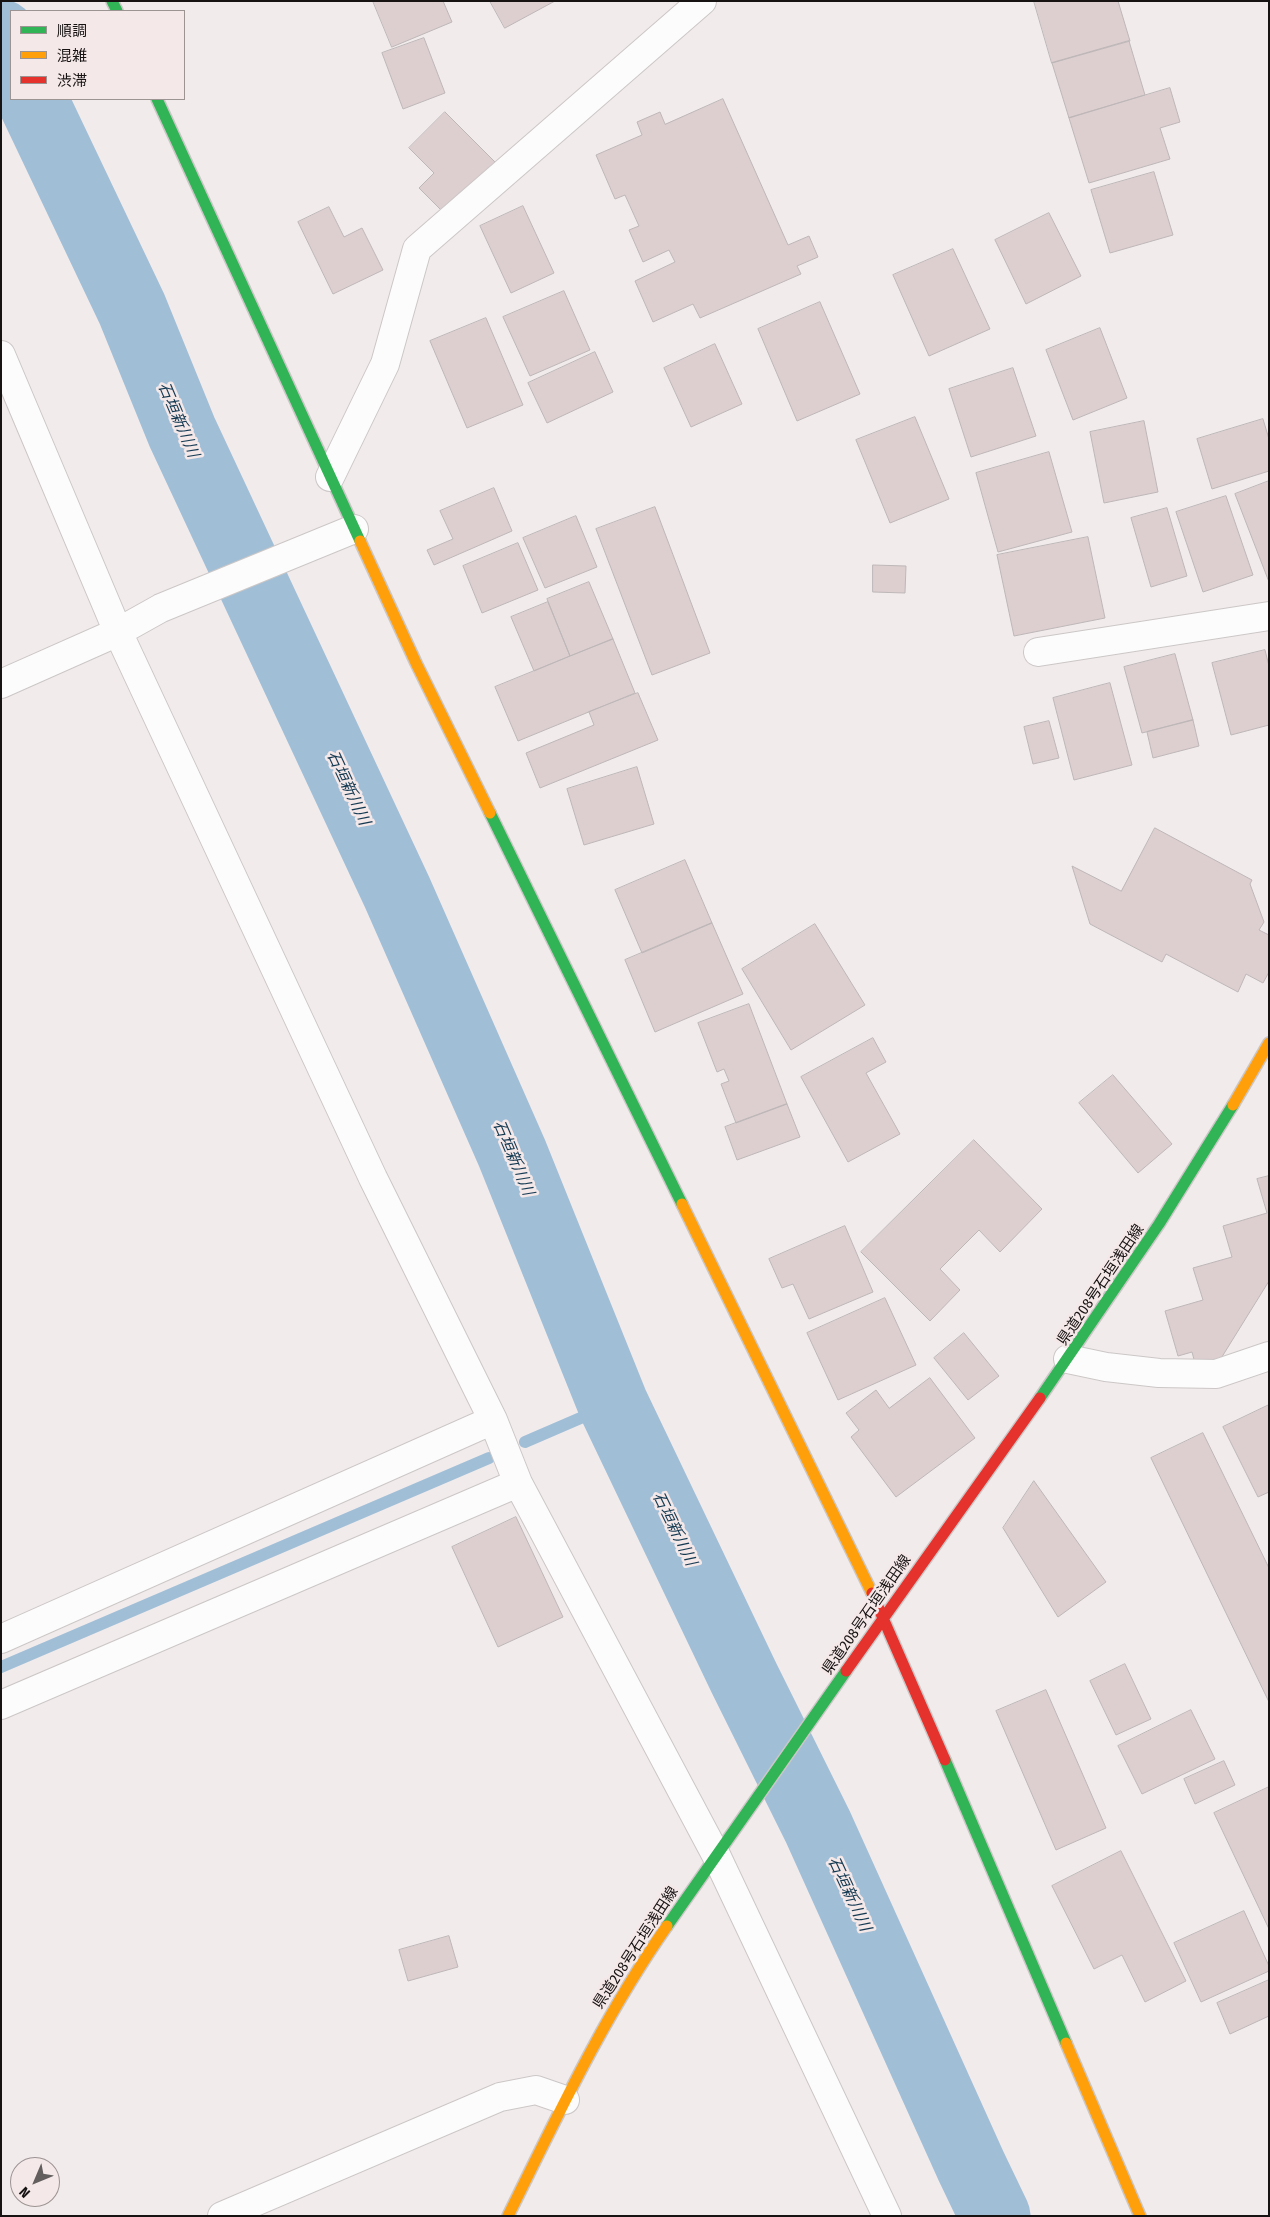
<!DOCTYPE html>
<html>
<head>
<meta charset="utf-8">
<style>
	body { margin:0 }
	#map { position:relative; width:1270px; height:2217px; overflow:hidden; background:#f2ebec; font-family:"Fira Sans Condensed","Noto Sans JP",sans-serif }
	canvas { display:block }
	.frame { position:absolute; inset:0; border:2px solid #171313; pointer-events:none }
	.legend { position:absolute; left:10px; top:10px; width:175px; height:90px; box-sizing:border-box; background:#f5e8e9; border:1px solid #9c9393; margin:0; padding:6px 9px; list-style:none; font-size:15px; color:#171313 }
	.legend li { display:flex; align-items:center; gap:10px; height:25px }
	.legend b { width:25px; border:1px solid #9c9393 }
	.north { position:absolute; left:10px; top:2157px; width:50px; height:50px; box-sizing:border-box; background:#f5e8e9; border:1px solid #9c9393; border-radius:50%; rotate:225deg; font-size:14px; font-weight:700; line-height:20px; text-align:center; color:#171313 }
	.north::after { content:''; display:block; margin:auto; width:18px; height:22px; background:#645f5f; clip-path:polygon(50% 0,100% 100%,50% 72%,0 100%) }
</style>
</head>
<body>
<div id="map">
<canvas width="1270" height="2217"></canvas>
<div class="frame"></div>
<ul class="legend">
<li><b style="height:6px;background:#30b455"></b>順調</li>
<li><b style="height:6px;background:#ff9f0a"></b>混雑</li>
<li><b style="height:6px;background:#e5322d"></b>渋滞</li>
</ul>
<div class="north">N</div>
</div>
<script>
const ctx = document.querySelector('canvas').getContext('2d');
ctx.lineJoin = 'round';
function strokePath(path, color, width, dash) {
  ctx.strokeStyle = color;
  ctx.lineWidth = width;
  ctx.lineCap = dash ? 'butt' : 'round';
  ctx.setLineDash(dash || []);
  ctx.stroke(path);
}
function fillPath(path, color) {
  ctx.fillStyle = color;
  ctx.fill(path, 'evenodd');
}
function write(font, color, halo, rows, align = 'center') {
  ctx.font = font + ' "Fira Sans Condensed","Noto Sans JP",sans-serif';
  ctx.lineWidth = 5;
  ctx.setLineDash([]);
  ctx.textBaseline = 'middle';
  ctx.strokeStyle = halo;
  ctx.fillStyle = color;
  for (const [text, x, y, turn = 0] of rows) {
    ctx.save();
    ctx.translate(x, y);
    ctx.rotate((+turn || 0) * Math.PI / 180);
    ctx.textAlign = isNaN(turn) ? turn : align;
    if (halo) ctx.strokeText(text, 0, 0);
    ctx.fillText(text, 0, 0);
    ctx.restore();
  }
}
strokePath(new Path2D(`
	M525 1442 613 1404
	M1 1667 489 1458`), '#a0bfd7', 12);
strokePath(new Path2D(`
	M1 35 11 56
	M32 99 132 309 182 432 397 892 512 1153 613 1404 744 1678 818 1827 971 2166 995 2216`), '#a0bfd7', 71);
const building = new Path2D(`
	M373 1H443L452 22 392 47Z
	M490 1H555L505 28Z
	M1034 1H1118L1130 41 1052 63Z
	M424 38 445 93 403 109 382 53Z
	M1129 41 1145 95 1069 118 1052 63Z
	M1170 88 1180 122 1160 128 1170 159 1089 183 1069 118Z
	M723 99 788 245 809 236 818 257 797 266 801 274 700 318 693 304 653 322 635 281 675 262 669 250 643 262 629 230 639 226 625 195 615 199 596 155 642 135 637 122 660 112 665 124Z
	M445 112 497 164 446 215 419 188 434 173 409 148Z
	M1154 172 1173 235 1110 253 1091 190Z
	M523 206 554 273 511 293 480 226Z
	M329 207 344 237 362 228 383 270 333 294 298 222Z
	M1049 213 1081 276 1026 304 995 240Z
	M953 249 990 329 929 356 893 275Z
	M564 291 590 350 530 376 503 317Z
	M820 302 860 394 797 421 758 329Z
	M486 318 523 405 467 428 430 341Z
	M1100 328 1127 398 1073 420 1046 350Z
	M715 344 742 404 691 427 664 368Z
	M595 352 613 392 547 423 528 383Z
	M1013 368 1036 436 971 457 949 389Z
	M915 417 949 499 890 523 856 440Z
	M1263 419 1269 439V471L1212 489 1197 439Z
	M1144 421 1158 492 1104 503 1090 432Z
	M1049 452 1072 532 998 552 976 473Z
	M1269 481V582L1235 494Z
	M494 488 512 531 434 565 427 550 453 539 440 511Z
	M1226 496 1253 575 1203 592 1176 512Z
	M655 507 710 653 652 675 596 529Z
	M1167 508 1187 576 1151 587 1131 518Z
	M576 516 597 567 545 588 523 538Z
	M1088 537 1105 618 1014 636 997 555Z
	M518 543 538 590 482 613 463 566Z
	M873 565 906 566 905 593 873 592Z
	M589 582 613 639 570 656 547 599Z
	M548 602 570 656 534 671 511 617Z
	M613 639 635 693 518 741 495 687Z
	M1265 650 1269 666V725L1231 735 1212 663Z
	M1175 654 1193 720 1142 733 1124 667Z
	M1110 683 1132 765 1074 780 1053 698Z
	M638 693 658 740 540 788 526 753 594 725 589 712Z
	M1193 720 1199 746 1153 758 1147 732Z
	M1049 721 1059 758 1033 764 1024 727Z
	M637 767 654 824 584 845 567 789Z
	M1155 828 1252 880 1250 884 1264 922 1259 930 1269 935V972L1263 983 1246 974 1238 992 1166 954 1162 962 1090 924 1072 866 1121 891Z
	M685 860 712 923 642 953 615 890Z
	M712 923 743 994 655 1032 625 960Z
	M815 924 865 1005 791 1050 742 969Z
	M749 1004 787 1104 736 1123 721 1084 729 1081 724 1069 717 1072 698 1023Z
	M873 1038 886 1062 866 1073 900 1134 848 1162 801 1077Z
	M1113 1075 1172 1144 1138 1173 1079 1103Z
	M787 1104 800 1137 737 1160 725 1127Z
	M974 1140 1042 1209 1000 1252 979 1230 940 1269 960 1290 930 1321 861 1252Z
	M1269 1176V1281L1220 1360 1196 1367 1192 1352 1178 1356 1165 1311 1203 1300 1193 1268 1232 1257 1223 1226 1267 1213 1257 1179Z
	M845 1226 873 1292 809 1319 793 1284 782 1288 769 1259Z
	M885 1298 916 1365 838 1400 807 1333Z
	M964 1333 999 1376 968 1400 934 1358Z
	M930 1378 975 1438 896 1497 851 1437 859 1430 846 1413 876 1390 889 1408Z
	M1269 1405V1492L1258 1497 1223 1427Z
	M1203 1433 1269 1568V1702L1151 1458Z
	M1034 1481 1106 1582 1058 1617 1003 1528Z
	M516 1517 563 1617 498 1647 452 1547Z
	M1125 1664 1151 1719 1116 1735 1090 1681Z
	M1046 1690 1106 1828 1056 1850 996 1711Z
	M1191 1710 1215 1759 1142 1794 1118 1746Z
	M1224 1761 1235 1785 1195 1804 1184 1779Z
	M1269 1787V1929L1214 1813Z
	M1121 1851 1186 1981 1145 2002 1122 1955 1094 1969 1052 1886Z
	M1244 1911 1269 1966V1971L1201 2002 1174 1943Z
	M449 1936 458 1967 408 1981 399 1950Z
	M1269 1980V2016L1230 2034 1217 2003Z`);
fillPath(building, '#ddced0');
strokePath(building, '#bdb7b8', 1);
const street = new Path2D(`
	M1 355 118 632 373 1178 493 1420 518 1483 716 1855 887 2216
	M330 477 385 364 417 249 702 1
	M1038 652 1269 616
	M1 684 118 632 161 608 354 529
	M1068 1359 1106 1367 1159 1373 1216 1374 1269 1356
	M1 1639 493 1420
	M1 1705 518 1483
	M222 2216 500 2097 536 2090 565 2100`);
const fast = new Path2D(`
	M112 1 117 11
	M157 99 360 541
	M490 813 682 1204
	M1040 1398 1159 1224 1233 1105
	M945 1760 1066 2043
	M667 1926 846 1671`);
const slow = new Path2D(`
	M360 541 416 663 490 813
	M1233 1105 1269 1043
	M682 1204 872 1593
	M1066 2043 1140 2216
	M508 2216C557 2117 604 2016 667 1926`);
const jam = new Path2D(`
	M872 1593 945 1760
	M846 1671 1040 1398`);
strokePath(street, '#ccc7c7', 30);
strokePath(fast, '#ccc7c7', 14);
strokePath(slow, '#ccc7c7', 14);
strokePath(jam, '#ccc7c7', 14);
strokePath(street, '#fdfcfc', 28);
strokePath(fast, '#30b455', 11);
strokePath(slow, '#ff9f0a', 11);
strokePath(jam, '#e5322d', 11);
write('15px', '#171313', '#f5e8e9', [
	["県道208号石垣浅田線",1101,1285,-56],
	["県道208号石垣浅田線",867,1615,-55],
	["県道208号石垣浅田線",636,1948,-57]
]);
write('italic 16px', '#143a52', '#f5e8e9', [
	["石垣新川川",178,420,67],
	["石垣新川川",348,788,65],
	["石垣新川川",513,1158,67],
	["石垣新川川",674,1529,64],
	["石垣新川川",849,1894,65]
]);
</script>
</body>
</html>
